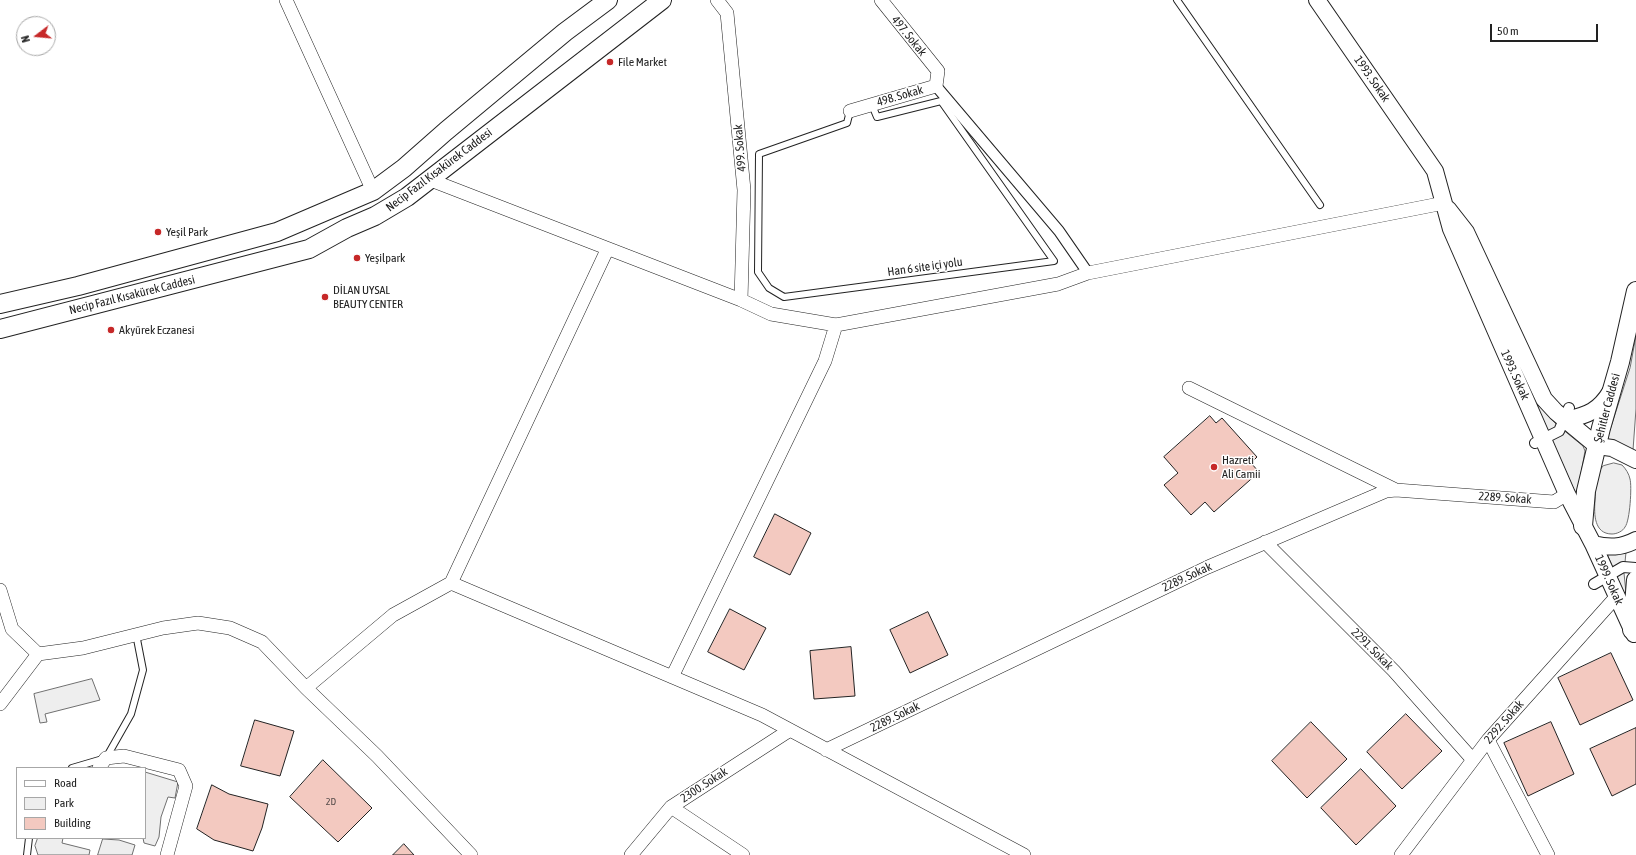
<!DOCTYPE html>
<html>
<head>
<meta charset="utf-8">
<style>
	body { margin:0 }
	#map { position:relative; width:1636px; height:855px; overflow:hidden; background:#fff; font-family:"Asap Condensed",sans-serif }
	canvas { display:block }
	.legend { position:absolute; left:16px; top:767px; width:130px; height:72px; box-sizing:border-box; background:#fff; border:1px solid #a7a7a7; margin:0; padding:5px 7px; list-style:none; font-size:12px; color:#222 }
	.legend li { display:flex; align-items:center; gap:8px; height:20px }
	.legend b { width:20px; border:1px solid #a7a7a7 }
	.north { position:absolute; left:16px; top:16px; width:40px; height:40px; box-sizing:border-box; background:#fff; border:1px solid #a7a7a7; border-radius:50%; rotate:254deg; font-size:11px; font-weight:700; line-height:16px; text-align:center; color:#222 }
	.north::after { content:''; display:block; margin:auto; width:14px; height:18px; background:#c62828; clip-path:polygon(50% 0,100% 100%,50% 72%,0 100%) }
	.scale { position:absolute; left:1490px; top:24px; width:108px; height:18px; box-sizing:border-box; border:2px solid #222; border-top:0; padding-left:5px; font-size:12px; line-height:14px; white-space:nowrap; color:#222; -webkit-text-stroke:3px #fff; paint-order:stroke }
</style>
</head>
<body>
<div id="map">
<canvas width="1636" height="855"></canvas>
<ul class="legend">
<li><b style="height:5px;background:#fff"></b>Road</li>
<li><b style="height:11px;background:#eee"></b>Park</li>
<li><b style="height:11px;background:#f3c9c0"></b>Building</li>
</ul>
<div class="north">N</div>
<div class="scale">50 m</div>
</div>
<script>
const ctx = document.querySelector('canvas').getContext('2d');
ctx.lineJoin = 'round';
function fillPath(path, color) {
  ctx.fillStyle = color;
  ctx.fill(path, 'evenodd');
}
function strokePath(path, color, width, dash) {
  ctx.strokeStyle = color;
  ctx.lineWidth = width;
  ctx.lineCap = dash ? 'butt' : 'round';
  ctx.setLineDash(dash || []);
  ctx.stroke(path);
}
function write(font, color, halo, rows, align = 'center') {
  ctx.font = font + ' "Asap Condensed",sans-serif';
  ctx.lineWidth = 3;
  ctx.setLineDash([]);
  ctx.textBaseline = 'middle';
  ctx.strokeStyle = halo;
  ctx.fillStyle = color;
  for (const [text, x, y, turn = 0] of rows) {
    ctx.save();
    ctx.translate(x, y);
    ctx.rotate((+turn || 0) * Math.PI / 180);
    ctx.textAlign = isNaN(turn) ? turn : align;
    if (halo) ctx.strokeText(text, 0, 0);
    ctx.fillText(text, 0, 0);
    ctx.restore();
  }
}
const green = new Path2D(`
	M1455 224 1537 403 1556 424 1583 446 1585 451 1577 496Z
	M1636 336V409L1633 450 1607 439 1630 368Z
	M1614 463 1622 465C1626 469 1629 474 1630 479 1632 486 1630 521 1625 527 1623 531 1617 534 1612 534 1594 534 1594 514 1595 501 1596 489 1594 475 1603 466Z
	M1626 552 1624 573 1626 593H1624L1607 554Z
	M92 679 100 700 45 714 47 722 40 723 34 694Z
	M145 772 178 782 175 798 168 797 161 817 159 837 155 846 144 843 143 838H145Z
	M38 838H63L62 843 90 850 89 855H38L35 846Z
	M103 839 119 840 135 845 132 855H98Z`);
fillPath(green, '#eee');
strokePath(green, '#6f6f6f', 1);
const building = new Path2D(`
	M1210 416 1216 423 1222 418 1257 457 1251 463 1259 472 1214 512 1205 502 1191 515 1164 485 1178 473 1164 457Z
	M775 514 811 533 790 575 754 557Z
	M730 609 766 628 744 670 708 652Z
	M928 612 948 655 910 673 890 630Z
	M851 647 855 696 814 699 810 651Z
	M1611 653 1633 700 1580 725 1558 678Z
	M1406 714 1442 751 1402 789 1367 752Z
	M255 720 294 731 280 776 241 766Z
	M1311 722 1347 759 1307 798 1272 761Z
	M1551 722 1574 774 1528 796 1504 743Z
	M1636 728V784L1612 796 1590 749Z
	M323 760 372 808 338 842 290 797Z
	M1361 769 1396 806 1356 845 1321 808Z
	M212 785 229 794 268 804 262 828 253 851 214 840 197 829Z
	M404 844 414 855H393Z`);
fillPath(building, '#f3c9c0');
strokePath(building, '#222', 1);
const service = new Path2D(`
	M1177 0 1320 205
	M850 111 847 123 759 154 758 272 769 288 784 297 1054 261 941 101 877 117 872 105
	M72 768 106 758 131 714 143 670 136 634
	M27 855 29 838`);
const pedestrian = new Path2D(`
	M936 86 1059 231 1088 273
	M1535 443 1559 431 1569 408
	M1594 584 1623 567 1636 568`);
const minor = new Path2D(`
	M286 0 373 191
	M717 0 727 13 744 190 741 300
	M850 111 936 86 938 71 881 0
	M428 179 741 300 771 314 836 325 1058 284 1088 273 1444 203
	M1189 388 1396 490
	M1265 542 1394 671 1473 760
	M451 583 607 250
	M0 590 12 629 38 654 83 648 163 628 198 623 230 628 262 642 306 688 393 615 451 583 762 715 1024 855
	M672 677 825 361 836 325
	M306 688 377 756 471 855
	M0 704 38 654
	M1488 740 1548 855
	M826 750 1208 567 1386 491 1396 490 1554 502 1567 494
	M99 768 106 758 124 756 179 770 186 786 167 855
	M671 807 743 855
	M631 855 671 807 790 730
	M1401 855 1488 740 1616 597`);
const tertiary = new Path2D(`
	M1317 0 1435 171 1451 229 1567 494 1593 544 1634 634
	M1448 209 1466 232 1544 399 1556 412 1597 446 1612 448 1636 460
	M1566 420C1588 415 1599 411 1611 391
	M1593 544C1609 548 1621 548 1636 540`);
const secondary = new Path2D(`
	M0 304 78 286 277 232 373 191 404 168 446 131 565 32 608 0
	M0 329 309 249 347 228 375 216 407 197 662 0
	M1583 526 1586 491 1601 428 1620 362 1636 291
	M1632 630 1636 580`);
strokePath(service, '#222', 8);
strokePath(pedestrian, '#222', 12);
strokePath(minor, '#222', 14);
strokePath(tertiary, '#222', 18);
strokePath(secondary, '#222', 20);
strokePath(service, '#fff', 6);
strokePath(pedestrian, '#fff', 10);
strokePath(minor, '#fff', 13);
strokePath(tertiary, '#fff', 16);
strokePath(secondary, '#fff', 18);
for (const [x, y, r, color] of [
	[610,62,4,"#c62828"],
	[158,232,4,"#c62828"],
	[357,258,4,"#c62828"],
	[325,297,4,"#c62828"],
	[111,330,4,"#c62828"],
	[1214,467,4,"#c62828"]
]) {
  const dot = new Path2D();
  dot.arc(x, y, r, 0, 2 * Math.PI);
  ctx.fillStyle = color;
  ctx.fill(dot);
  strokePath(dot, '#fff', 1.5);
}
write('10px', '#564c4a', null, [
	["2D",331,802]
]);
write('12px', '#222', '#fff', [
	["497. Sokak",909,36,51],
	["1993. Sokak",1372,79,55],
	["498. Sokak",900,96,-16],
	["499. Sokak",740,148,-95],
	["Necip Fazıl Kısakürek Caddesi",439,170,-37],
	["Han 6 site içi yolu",925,267,-8],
	["Necip Fazıl Kısakürek Caddesi",132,295,-14],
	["1993. Sokak",1515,375,66],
	["Şehitler Caddesi",1607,408,-75],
	["2289. Sokak",1505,498,4],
	["2289. Sokak",1187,577,-25],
	["1999. Sokak",1609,580,66],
	["2291. Sokak",1372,649,45],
	["2289. Sokak",895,717,-26],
	["2292. Sokak",1504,722,-49],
	["2300. Sokak",704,785,-33]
]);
write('12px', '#222', '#fff', [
	["File Market",618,62],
	["Yeşil Park",166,232],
	["Yeşilpark",365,258],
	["DİLAN UYSAL",333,290],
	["BEAUTY CENTER",333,304],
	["Akyürek Eczanesi",119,330],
	["Hazreti",1222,460],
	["Ali Camii",1222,474]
], 'left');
</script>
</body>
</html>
